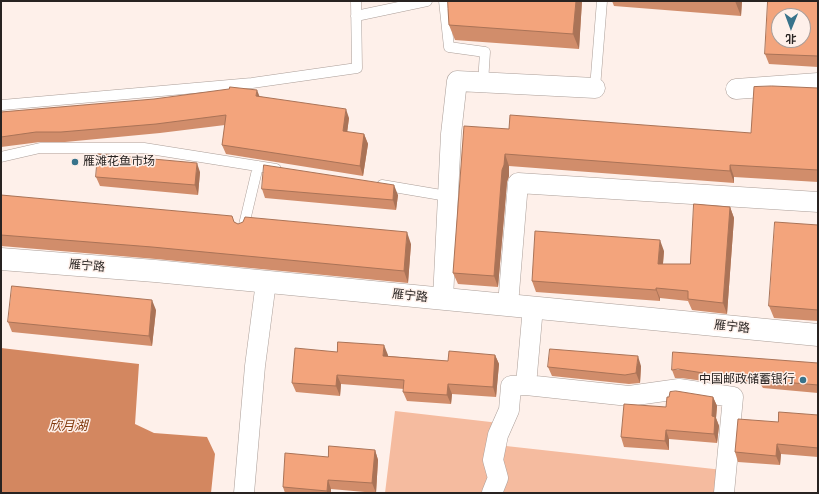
<!DOCTYPE html>
<html>
<head>
<meta charset="utf-8">
<style>
	body { margin:0 }
	#map { position:relative; width:819px; height:494px; overflow:hidden; background:#fef0ea; font-family:"PT Sans Narrow","Noto Sans SC",sans-serif }
	canvas { display:block }
	.frame { position:absolute; inset:0; border:2px solid #282321; pointer-events:none }
	.north { position:absolute; left:771px; top:8px; width:40px; height:40px; box-sizing:border-box; background:#fef0ea; border:1px solid #a89e9a; border-radius:50%; rotate:181deg; font-size:11px; font-weight:700; line-height:16px; text-align:center; color:#282321 }
	.north::after { content:''; display:block; margin:auto; width:14px; height:18px; background:#38738b; clip-path:polygon(50% 0,100% 100%,50% 72%,0 100%) }
</style>
</head>
<body>
<div id="map">
<canvas width="819" height="494"></canvas>
<div class="frame"></div>
<div class="north">北</div>
</div>
<script>
const ctx = document.querySelector('canvas').getContext('2d');
ctx.lineJoin = 'round';
function fillPath(path, color) {
  ctx.fillStyle = color;
  ctx.fill(path, 'evenodd');
}
function strokePath(path, color, width, dash) {
  ctx.strokeStyle = color;
  ctx.lineWidth = width;
  ctx.lineCap = dash ? 'butt' : 'round';
  ctx.setLineDash(dash || []);
  ctx.stroke(path);
}
function write(font, color, halo, rows, align = 'center') {
  ctx.font = font + ' "PT Sans Narrow","Noto Sans SC",sans-serif';
  ctx.lineWidth = 3;
  ctx.setLineDash([]);
  ctx.textBaseline = 'middle';
  ctx.strokeStyle = halo;
  ctx.fillStyle = color;
  for (const [text, x, y, turn = 0] of rows) {
    ctx.save();
    ctx.translate(x, y);
    ctx.rotate((+turn || 0) * Math.PI / 180);
    ctx.textAlign = isNaN(turn) ? turn : align;
    if (halo) ctx.strokeText(text, 0, 0);
    ctx.fillText(text, 0, 0);
    ctx.restore();
  }
}
fillPath(new Path2D(`
	M395 411 508 424 506 446 723 470 721 493H385Z`), '#f5bb9f');
fillPath(new Path2D(`
	M1 348 139 364 135 424 154 433 207 437 215 454 211 493H1Z`), '#d38760');
const service = new Path2D(`
	M444 1 449 47 485 52 483 83
	M356 16 427 1
	M595 88 602 1
	M2 105 252 83 357 68 356 1
	M1 157 40 148H144L276 169
	M382 185 447 196
	M243 229 258 166`);
const minor = new Path2D(`
	M736 89 818 83
	M443 299 451 134 457 81 595 88
	M508 305 518 183 818 202
	M533 307 526 385 629 396 679 389 733 397 724 493
	M244 493 255 366 266 282
	M492 493 498 478 493 460 498 435 509 410 511 386 526 385`);
const secondary = new Path2D(`
	M1 259 155 271 818 335`);
strokePath(service, '#ab9e98', 11);
strokePath(minor, '#ab9e98', 21);
strokePath(secondary, '#ab9e98', 23);
strokePath(service, '#fff', 10);
strokePath(minor, '#fff', 20);
strokePath(secondary, '#fff', 22);
fillPath(new Path2D(`
	M448 1H582L579 49 455 40 449 25Z
	M612 1H742L741 16 614 6Z
	M818 1V67L769 64 765 54Z
	M818 88V182L734 177V183L509 166V176L507 182 498 287 458 284 453 273 509 129 751 133Z
	M259 96 349 118 347 132 364 134 368 144 363 176 226 154 222 145 225 125 160 133 65 142H40L1 147V112Z
	M200 172 198 195 100 186 96 177Z
	M262 189 398 195 396 210 265 198Z
	M1 195 234 222 238 224 411 244 408 283 156 259 1 246Z
	M730 207 734 218 727 314 692 310 688 301 660 298V301L536 292 532 281 664 251 663 264H690Z
	M818 225V321L774 318 769 306Z
	M156 310 152 346 12 332 8 322Z
	M337 352 388 355V356L448 361 495 355 499 364 496 397 452 394 451 404 407 401 403 392 404 389 341 384 340 396 296 392 292 383Z
	M818 363V393L763 388 761 385 719 381V383L681 378H675L672 370Z
	M641 366 640 383 629 384 552 376 548 367Z
	M713 397 717 406 716 418 719 426 717 443 669 439V450L624 447 621 437 666 407Z
	M818 415V457L781 454 780 465 738 462 735 452 778 422Z
	M375 450 378 460 376 493 331 489V493H285L283 487 328 457Z`), '#d18d6b');
fillPath(new Path2D(`
	M576 1H582L579 49 573 34Z
	M735 1H742L741 16Z
	M257 90 261 100 256 96Z
	M346 109 349 118 346 141 343 131Z
	M364 134 368 144 363 176 360 166Z
	M505 154 509 166V176L507 182 498 287 494 276 502 170Z
	M197 163 200 172 198 195 195 185Z
	M730 165 734 177V183L730 171Z
	M394 185 398 195 396 210 393 200Z
	M730 207 734 218 727 314 723 303Z
	M407 232 411 244 408 283 404 271Z
	M660 240 664 251 662 274 658 264Z
	M656 288 660 298V301L656 290Z
	M152 300 156 310 152 346 149 336Z
	M384 345 388 355 387 365 383 356Z
	M495 355 499 364 496 397 493 387Z
	M638 356 641 366 640 383 636 373Z
	M716 373 719 381V383L716 375Z
	M337 375 341 384 340 396 336 386Z
	M448 384 452 394 451 404 447 395Z
	M713 397 717 406 716 418 719 426 717 443 714 434 712 416Z
	M666 430 669 439V450L665 441Z
	M777 444 781 454 780 465 776 456Z
	M375 450 378 460 376 493 372 483Z
	M328 480 331 489V493H327V491Z`), '#aa7357');
const building = new Path2D(`
	M448 1H576L573 34 449 25 448 9Z
	M768 1H818V56L765 54ZM779 16H803V40H779Z
	M772 86 818 88V170L730 165V171L505 154 504 165 502 170 494 276 453 273 464 126 509 129 510 115 751 133 754 87Z
	M230 87 257 90 256 96 346 109 343 131 364 134 360 166 222 145 226 115 156 124 61 132H36L1 137V112L154 99 229 89Z
	M98 154 197 163 195 185 96 177Z
	M264 165 394 185 393 200 262 189Z
	M1 195 232 216 234 222 238 224 243 222 245 217 407 232 404 271 152 247 1 235Z
	M694 204 730 207 723 303 688 299V291L656 288V290L532 281 535 231 660 240 658 264H690Z
	M775 222 818 225V310L769 306Z
	M12 286 152 300 149 336 8 322Z
	M338 342 384 345 383 356 448 361 449 351 495 355 493 387 448 384 447 395 403 392 404 380 337 375 336 386 292 383 295 348 337 352Z
	M550 349 638 356 636 373 625 375 548 367Z
	M673 352 818 363V385L760 380V377L716 373V375L678 369 672 370Z
	M676 391 713 397 712 416 715 417 714 434 666 430 665 441 621 437 624 404 666 407 667 397H669L670 392Z
	M779 412 818 415V448L777 444 776 456 735 452 738 419 778 422Z
	M329 446 375 450 372 483 328 480 327 491 283 487 285 453 328 457Z`);
fillPath(building, '#f3a47c');
strokePath(building, '#aa7357', 1);
for (const [x, y, r, color] of [
	[75,162,4,"#38738b"],
	[803,380,4,"#38738b"]
]) {
  const dot = new Path2D();
  dot.arc(x, y, r, 0, 2 * Math.PI);
  ctx.fillStyle = color;
  ctx.fill(dot);
  strokePath(dot, '#fef0ea', 1.5);
}
write('12px', '#282321', '#fef0ea', [
	["雁滩花鱼市场",83,162],
	["中国邮政储蓄银行",795,380,"right"]
], 'left');
write('12px', '#282321', '#fef0ea', [
	["雁宁路",87,266,5],
	["雁宁路",410,296,6],
	["雁宁路",732,327,6]
]);
write('italic 13px', '#80390d', '#fef0ea', [
	["欣月湖",68,426]
]);
</script>
</body>
</html>
